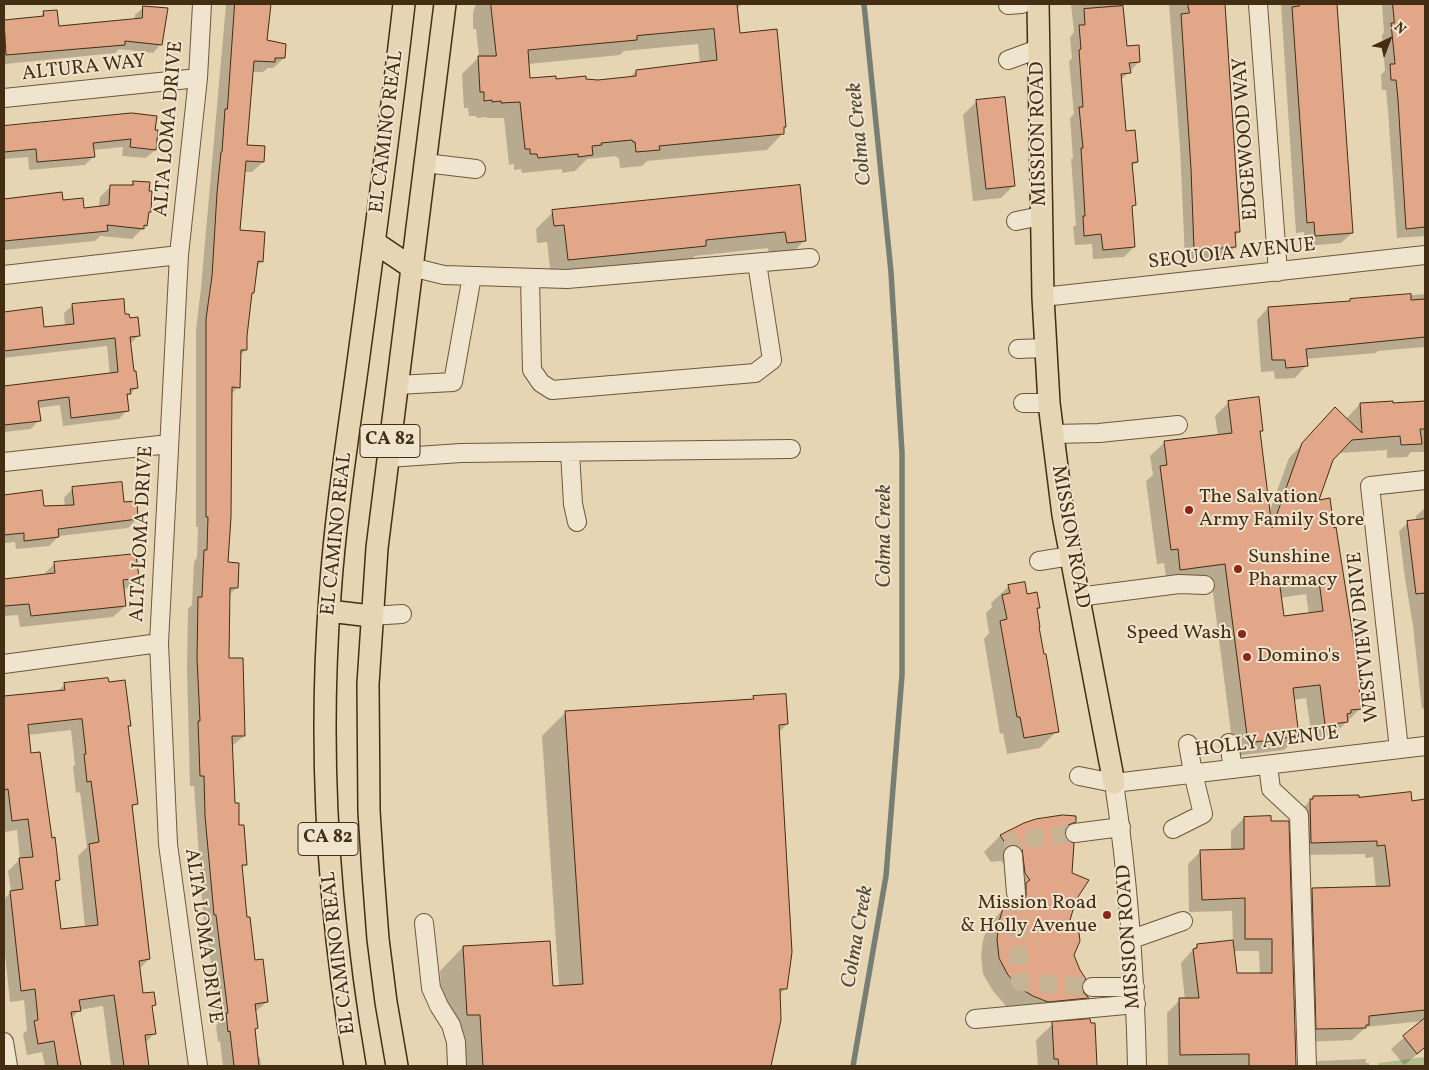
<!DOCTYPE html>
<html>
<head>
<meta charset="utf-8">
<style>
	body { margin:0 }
	#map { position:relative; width:1429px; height:1070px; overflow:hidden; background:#e6d5b3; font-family:Vollkorn,serif }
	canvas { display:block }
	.frame { position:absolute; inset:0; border:5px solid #432d13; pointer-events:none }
	.north { position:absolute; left:1364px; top:15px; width:50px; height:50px; -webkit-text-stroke:4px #efe4ce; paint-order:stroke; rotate:43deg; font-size:14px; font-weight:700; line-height:20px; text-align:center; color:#432d13 }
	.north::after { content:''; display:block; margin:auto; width:18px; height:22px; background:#432d13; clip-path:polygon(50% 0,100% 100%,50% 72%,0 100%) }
</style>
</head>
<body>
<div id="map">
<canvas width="1429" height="1070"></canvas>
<div class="frame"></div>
<div class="north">N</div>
</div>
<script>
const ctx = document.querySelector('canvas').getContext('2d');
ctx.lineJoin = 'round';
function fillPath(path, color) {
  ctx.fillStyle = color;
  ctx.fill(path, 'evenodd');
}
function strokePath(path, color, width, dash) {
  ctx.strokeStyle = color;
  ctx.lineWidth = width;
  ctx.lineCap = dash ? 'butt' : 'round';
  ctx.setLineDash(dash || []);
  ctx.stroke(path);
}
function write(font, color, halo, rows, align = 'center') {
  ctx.font = font + ' Vollkorn,serif';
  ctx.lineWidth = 4;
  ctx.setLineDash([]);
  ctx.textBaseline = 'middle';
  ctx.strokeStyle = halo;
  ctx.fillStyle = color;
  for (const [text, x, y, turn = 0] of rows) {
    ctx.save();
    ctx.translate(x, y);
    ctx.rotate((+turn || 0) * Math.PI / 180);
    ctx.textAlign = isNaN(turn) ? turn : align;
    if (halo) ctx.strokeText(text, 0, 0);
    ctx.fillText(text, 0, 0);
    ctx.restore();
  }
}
fillPath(new Path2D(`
	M1425 1057V1066H1379L1378 1063Z`), '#b3be8e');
fillPath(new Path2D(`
	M226 4H269L266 41 284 58 273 68H268L263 72H252L246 146 263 162 252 172H244L239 232 262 261 256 267 253 293 250 296 246 350 239 356V387L230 395 227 564 237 587 228 596V659L244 736 232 746 233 804 246 864 241 869 245 919 254 962 267 1002 255 1012 257 1028 254 1031 257 1058 260 1057 261 1066H223L220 1041 218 1042 216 1025 218 1024 206 925H204L194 786H190L187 669 188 609 192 605 194 562 197 558 198 527H196V330L201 288Z
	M476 4H741L736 11 738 34 785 127 783 129V133L767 150 647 161 642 166 620 168 619 158H617L616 156 587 159 575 171 562 173V169L522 173 521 169 514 170V164L509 165 504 118H486V117L477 118 476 116H469L468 108H464L462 74 479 57 476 29H473V13ZM698 44 700 63 636 71 629 78 598 81 529 80 528 64 620 55 624 51Z
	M1071 4H1122L1125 47 1139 62 1120 81 1125 132 1137 162 1131 167 1134 205 1131 208 1134 247 1124 257 1093 259 1092 244 1075 245 1073 227 1076 225 1071 159 1073 158 1070 118 1074 114 1069 61 1072 58 1070 37 1074 32Z
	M1169 4H1223L1239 232 1234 237 1235 247 1225 257 1185 259 1180 147Z
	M1281 4H1335L1352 233 1341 243 1305 246 1304 232 1296 233Z
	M1382 4H1425V236L1397 238 1388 111 1386 90H1382L1381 75 1385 71 1382 35 1384 32Z
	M144 7 161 44 153 53 119 49 115 53 4 64V22L39 18 44 12 58 28 135 20V15Z
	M976 102 1014 185 1001 198 973 201 963 115Z
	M132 114 154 131 155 150 146 158 122 156 123 147 93 150V157L85 165 29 170 28 157 4 159V127Z
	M133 182 148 192 146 225 132 239 100 236 95 241 4 250V200L61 193 62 202 83 209 99 207 100 197 111 186H130Z
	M799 187 804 241 787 258 770 260 768 248 695 256 688 262 551 276 547 242 537 243 536 229 553 212Z
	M1425 294V347L1378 351 1376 353 1306 359V366L1295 378 1275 379 1274 371 1261 372 1257 320 1268 308 1348 303 1351 300Z
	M73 305 124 315 139 335 130 344 137 388 127 396V410L119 419 63 426 60 405 38 408 39 420 31 429 4 432V387L110 375 107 346 4 358V313L41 308 43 328 65 326 64 313Z
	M1229 402 1262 430 1259 433 1269 513 1289 458 1322 423 1346 419 1360 404 1392 402V405L1425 402V452H1411L1407 457 1387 458V450L1338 453 1332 459 1318 501 1360 709 1333 735 1312 738 1306 698 1293 700 1298 736 1284 750 1234 756 1211 577 1167 583 1164 563 1157 564 1146 481 1153 475 1150 456 1164 443 1218 436 1215 416ZM1306 594 1309 614 1283 617 1280 598Z
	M73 488 123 504 137 519 128 528 59 536 49 546 16 549 15 542 4 543V496L41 492 43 508 65 507 64 498Z
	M1425 508V708L1422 709 1413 626 1405 578 1399 531 1408 523 1417 522 1416 516Z
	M55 563 138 577 126 589H123L125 606 113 617 20 627 18 615 4 616V568L5 580 43 575Z
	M1009 586 1026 595 1038 607 1036 609 1038 628 1057 731 1040 748 1007 754 1003 733 1000 734 984 639 989 633 986 613 992 607 991 603Z
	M65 684 130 725 127 728 136 804 131 809 149 959 139 969 142 995 154 1005 151 1008 155 1033 145 1043 148 1066H111L103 1006 79 1010 71 1019 78 1060H81L82 1066H45L42 1052 27 1055 23 1034 27 1030 24 1000 10 1002 4 945V899L11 892 8 871 20 859 17 830 4 832V698L57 692ZM71 730 75 765 73 767 76 793 80 792 87 847 78 856 85 928 60 931 55 884 59 880 51 839 30 754 28 735Z
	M754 698 787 724 778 733 786 988 779 995 780 1020 770 1066H458L457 1037 444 1038 440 971 463 947 552 987 559 986 542 736 566 712 751 701Z
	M1314 797 1411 802 1425 800V1048L1404 1065 1391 1049 1423 1021 1366 1027 1352 1040 1304 1042 1300 902 1312 889 1376 888 1373 857 1365 858V854L1298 855V813Z
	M1244 818 1270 822H1287L1296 1066H1168L1167 1013 1180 1000H1185L1181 963 1197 945 1233 941 1232 911 1189 912 1188 864 1201 851 1231 850V831ZM1233 951H1259L1260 974H1235Z
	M1075 822 1064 833 1075 899 1069 921 1073 955 1081 993 1087 997 1072 1013 1016 1012 1005 1005 993 991 983 974 981 956 983 940 988 926 1014 897 1006 866 1001 861 991 862 984 852 1000 836 1024 824Z
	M1053 1024 1094 1025 1095 1066H1038L1036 1040Z
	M1366 1059V1063H1369V1066H1312L1318 1061Z`), '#0003');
strokePath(new Path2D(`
	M853 1066 886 876 902 675V453L891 272 864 4`), '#777f75', 5.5);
const building = new Path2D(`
	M235 4H271L267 40 286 44 285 58H275V62L254 61 247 145 265 146 264 162 246 161 240 230 265 232 263 262 258 261 254 293H252L247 336V350H241L240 388 232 387 231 517 228 562 239 563 238 588H230L229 658H243L245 736H232L235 803H239V825H244L247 865H242L247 917H250L255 960 263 959 268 1002 255 1004 258 1028 255 1029 259 1066H234L230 1031 228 1032 226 1013H228L216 915H214L205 816 204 776H200L198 721H200L197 658 198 597H202L204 550H207L208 517H206V319L212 276 217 193 221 152H222L225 109H227Z
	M491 4H737L740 33 777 29 786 127H784V134L659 146 660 150 636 152 635 142H633L632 140 601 143 602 145 592 146 593 155 578 157V154L538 158 537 154H530V149H525L520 102 501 103V101L492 102V100L484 101V92H480L478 56H496ZM714 29 717 60 636 70V76L598 80 586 79V76L556 79V76L530 78 528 50 637 40V36Z
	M1188 4H1225L1240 232H1235L1236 247 1194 250 1191 169 1181 14 1189 13Z
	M1299 4H1337L1353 233 1315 236 1314 222 1307 223 1292 7 1299 6Z
	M1393 4H1425V227L1406 229 1398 100 1396 80H1391L1390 64H1395L1391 23H1394Z
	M143 6 168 8 162 45 125 41V45L6 55 4 20 44 16 43 11 57 10 59 26 142 18Z
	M1123 6 1127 46 1139 45 1140 62 1129 63 1131 73 1121 74 1126 131 1135 130 1138 162 1132 163 1136 205 1132 206 1135 247 1103 250 1101 234 1084 236 1083 216H1085L1081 148H1083L1079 107H1083L1079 50 1081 49 1079 25H1085L1084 9Z
	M1005 97 1015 186 986 189 976 100Z
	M132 113 157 116 155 130H158L156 150 130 147 131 139 93 143 95 157 37 162 36 149 4 152V126Z
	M133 181 150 182 149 191H152L151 212H149L147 226 144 225V229L107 225 108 231 4 241V199L62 192 63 200 83 198 84 208 109 205 110 185H133Z
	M800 185 806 241 787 243 785 232 706 240V246L568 260 564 225 554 226 552 210Z
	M1411 294V300L1425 299V337L1306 349 1308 366 1286 368 1285 360H1272L1268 307 1350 301V299Z
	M124 299 125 314H129L130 318 138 317 140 336 130 337 134 371H136L138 388 130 389 131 394H127L129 411 71 418 69 397 38 401 41 421 4 425V386L118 372 115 338 4 351V312L42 307 44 327 74 324 72 304Z
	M1259 397 1263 431H1260L1272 528 1302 443 1335 407 1362 433 1360 403 1393 401V403L1425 401V429H1420L1422 444 1401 445 1400 436 1352 440 1333 460 1319 500 1330 498 1334 528 1336 527 1357 662 1361 709 1351 710V713L1347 714 1348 722 1325 725 1320 685 1293 688 1299 736 1248 743 1225 564 1180 570 1178 549 1171 550 1160 466 1167 465 1164 441 1232 433 1228 401ZM1319 581 1323 611 1284 616 1280 587Z
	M122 482 124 502 137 501 138 519 58 529 59 537 24 541V533L4 535V495L42 490 44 506 74 505 72 487Z
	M1425 519V593L1416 594 1407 521Z
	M136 554 139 578 123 580 126 606 31 616 29 604 4 606V579L55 573 54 562Z
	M1025 582 1027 594 1037 592 1040 608H1037L1040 627H1039L1044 654H1046L1059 732 1024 738 1020 717H1017L1000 621 1007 619 1002 595 1010 593 1008 585Z
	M108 678 109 682 125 680 131 726H128L138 804 132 805 150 959 139 961 143 993 154 992 156 1005 152 1006 156 1034 145 1035 149 1066H124L114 995 79 1000 81 1011 71 1012 81 1066H58L54 1041 38 1044 34 1021 38 1020 35 989 21 991 10 891 23 889 19 858 33 857 28 819 12 821 8 789 4 790V696L65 690 64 683ZM82 719 86 754H84L87 782 91 781 99 842 89 844 98 925 61 929 55 881 60 880 55 837 52 838 40 752 31 753 28 725Z
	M786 694 788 724 779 725 792 952 787 989H780L781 1020 771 1066H483L480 1015H467L463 946 550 941 553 986 583 984 565 711 754 699 753 696Z
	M1411 792 1412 801 1425 799V1010L1369 1016V1025H1366V1028L1316 1029 1312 888 1390 886 1385 845 1377 846V841L1311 843 1310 799H1313V796L1359 795V797Z
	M1063 815 1076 816V822L1068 825 1064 834 1067 840 1074 843 1072 873 1089 880 1076 900 1070 920 1076 926 1079 933 1080 941 1074 955 1080 970 1086 979 1081 987 1083 992 1089 998 1048 1002 1033 996 1021 989 1008 975 999 958 997 939 999 922 1003 908 1009 901 1016 904 1022 901 1026 897V883L1030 880 1025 873 1022 849 1017 845 1007 846 1000 835 1024 823 1036 819Z
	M1271 816V821H1289L1296 1066H1249V1054L1180 1055 1179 998H1199L1193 949 1197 948V944L1233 940 1237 973H1272V939H1245V898L1202 900 1200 850 1244 849V817Z
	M1425 1018V1047L1417 1054 1403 1036Z
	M1090 1019 1091 1023H1095L1097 1066H1059L1058 1059H1054L1052 1022Z`);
fillPath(building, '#e2a789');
strokePath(building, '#432d13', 1);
strokePath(new Path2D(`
	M1013 855V841L1075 833
	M1016 893 1020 982 1092 987`), '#c5b393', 18, [18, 9]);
const minor = new Path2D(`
	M1258 4 1278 272
	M1008 5 1022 4
	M1008 60 1038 49
	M4 98 198 78
	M425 163 476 169
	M1016 221 1041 216
	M411 267 444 275 567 279 810 258
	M4 275 179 255
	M530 278 532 370 541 383 552 390 755 373 772 360 757 263
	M1043 297 1425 255
	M1018 349 1045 348
	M397 385 453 382 472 276
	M1023 403H1049
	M1053 434 1099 433 1178 425
	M570 452 573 504 577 522
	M388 458 461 453 791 449
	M4 462 169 444
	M1039 561 1071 556
	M1078 597 1179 584 1205 585
	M371 616 402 614
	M4 664 159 643
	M1229 743 1233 769
	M1399 749 1370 486 1425 480
	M1268 765 1271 789 1299 815 1307 1066
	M1079 776 1114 783 1425 746
	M1114 783C1128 877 1135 971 1137 1066
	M1173 829 1203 814 1193 773 1188 744
	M1075 833 1121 827
	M1013 855 1016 893
	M424 923 431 988 439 1006 451 1025 456 1042 457 1066
	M1132 939 1183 921
	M1092 987H1135
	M975 1019 1136 1004
	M4 1042 8 1066
	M198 1066 168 844 159 643 179 255 198 78 202 4`);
const major = new Path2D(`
	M1038 4 1043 297 1049 403 1063 515 1114 783
	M374 242 411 267
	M329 611 371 616
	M355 1066C328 910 318 753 330 595 335 522 346 449 356 377 373 252 390 128 404 4
	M397 1066 386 1002 378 939 373 873 369 811 368 684 377 548 445 4`);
strokePath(minor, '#6c573b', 20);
strokePath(major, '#432d13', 24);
strokePath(minor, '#efe4ce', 18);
strokePath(major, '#e6d5b3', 21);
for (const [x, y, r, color] of [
	[1189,510,5,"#8f2418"],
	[1238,569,5,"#8f2418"],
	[1242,634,5,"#8f2418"],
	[1247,657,5,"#8f2418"],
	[1107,915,5,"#8f2418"]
]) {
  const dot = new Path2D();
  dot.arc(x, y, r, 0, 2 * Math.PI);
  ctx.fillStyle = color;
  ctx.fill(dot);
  strokePath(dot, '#efe4ce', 2);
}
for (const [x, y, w] of [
	[390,441,60],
	[328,839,60]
]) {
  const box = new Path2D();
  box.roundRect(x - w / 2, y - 16.5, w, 33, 4);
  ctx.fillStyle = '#efe4ce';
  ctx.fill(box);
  strokePath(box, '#432d13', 1);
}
write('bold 19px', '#432d13', null, [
	["CA 82",390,441],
	["CA 82",328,839]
]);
write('20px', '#432d13', '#efe4ce', [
	["ALTURA WAY",84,69,-6],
	["ALTA LOMA DRIVE",170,129,-85],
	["EL CAMINO REAL",388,132,-83],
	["MISSION ROAD",1040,134,-91],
	["EDGEWOOD WAY",1247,139,-94],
	["SEQUOIA AVENUE",1232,255,-6],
	["ALTA LOMA DRIVE",143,534,-87],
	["EL CAMINO REAL",338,534,-84],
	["MISSION ROAD",1069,537,80],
	["WESTVIEW DRIVE",1365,637,-96],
	["HOLLY AVENUE",1267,743,-7],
	["ALTA LOMA DRIVE",202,936,82],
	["MISSION ROAD",1130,937,-94],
	["EL CAMINO REAL",340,953,-97]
]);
write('20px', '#432d13', '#efe4ce', [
	["The Salvation",1199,498],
	["Army Family Store",1199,521],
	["Sunshine",1248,558],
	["Pharmacy",1248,581],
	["Speed Wash",1232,634,"right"],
	["Domino's",1257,657],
	["Mission Road",1097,904,"right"],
	["& Holly Avenue",1097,927,"right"]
], 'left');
write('italic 21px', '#544834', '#efe4ce', [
	["Colma Creek",861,134,-96],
	["Colma Creek",886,536,-90],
	["Colma Creek",859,937,-80]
]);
</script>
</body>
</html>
